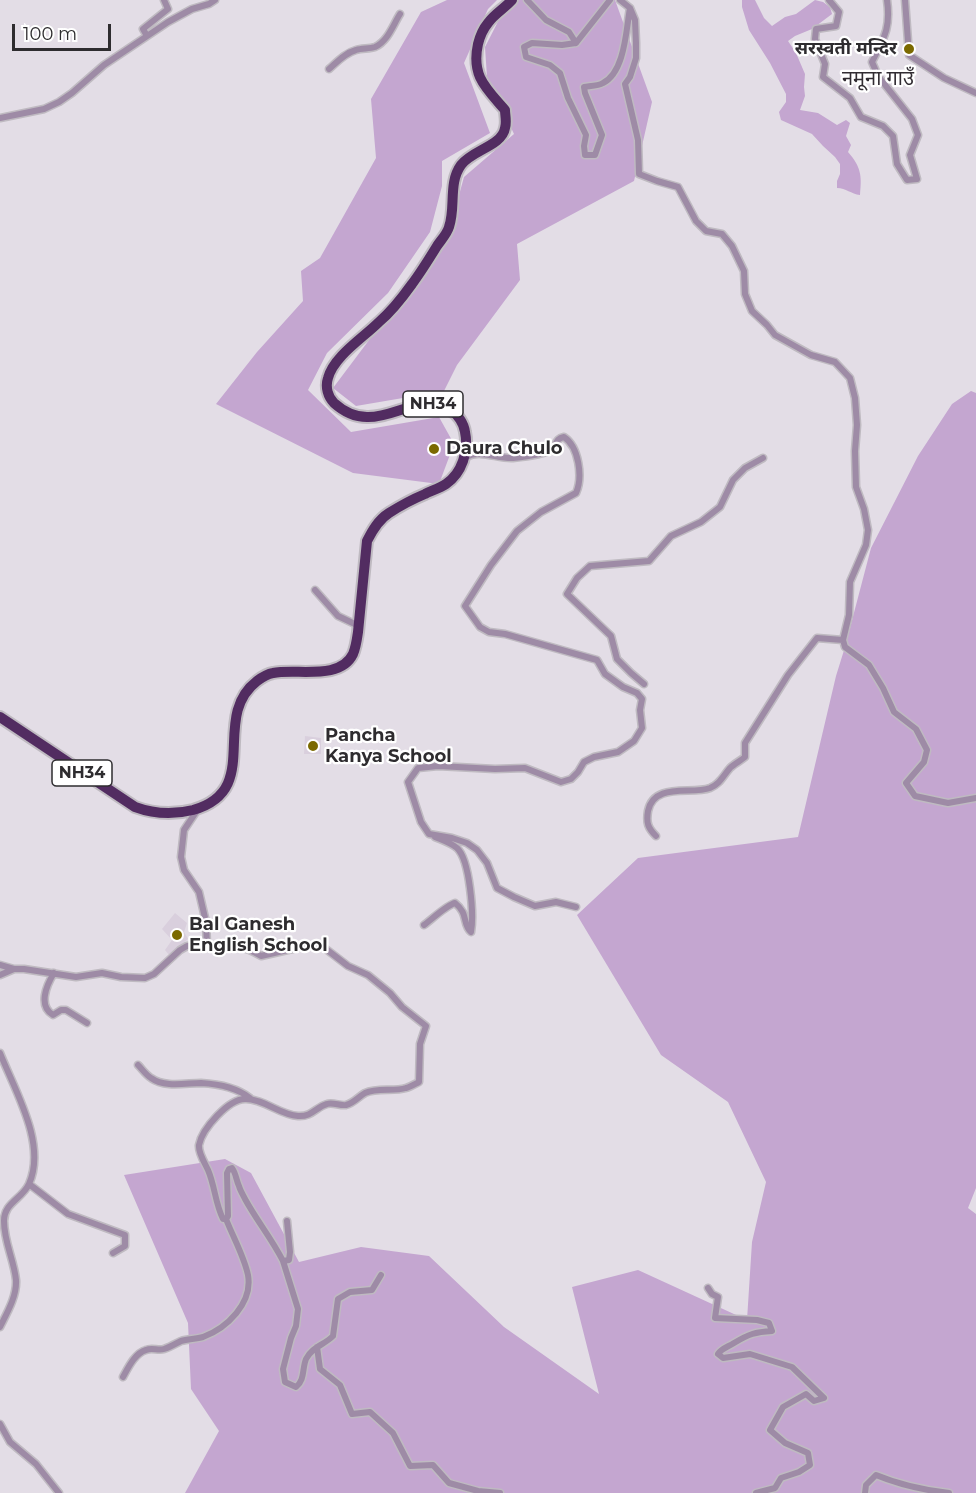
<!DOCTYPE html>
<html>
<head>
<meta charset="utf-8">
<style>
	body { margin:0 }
	#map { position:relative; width:976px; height:1493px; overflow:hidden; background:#e3dde6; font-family:Montserrat,sans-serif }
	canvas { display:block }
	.scale { position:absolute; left:12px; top:24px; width:99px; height:27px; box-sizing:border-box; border:3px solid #2e2c2f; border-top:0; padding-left:8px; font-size:18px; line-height:21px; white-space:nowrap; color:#2e2c2f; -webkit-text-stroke:4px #fff; paint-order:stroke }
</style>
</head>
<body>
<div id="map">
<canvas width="976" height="1493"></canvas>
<div class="scale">100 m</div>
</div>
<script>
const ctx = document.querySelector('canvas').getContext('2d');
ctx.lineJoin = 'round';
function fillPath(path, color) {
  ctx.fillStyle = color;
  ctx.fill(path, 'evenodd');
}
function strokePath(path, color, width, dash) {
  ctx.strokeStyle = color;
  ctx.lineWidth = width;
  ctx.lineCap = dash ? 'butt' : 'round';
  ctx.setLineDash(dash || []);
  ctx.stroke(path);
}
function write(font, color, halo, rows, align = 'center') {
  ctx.font = font + ' Montserrat,"Noto Sans Devanagari",sans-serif';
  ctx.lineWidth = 4.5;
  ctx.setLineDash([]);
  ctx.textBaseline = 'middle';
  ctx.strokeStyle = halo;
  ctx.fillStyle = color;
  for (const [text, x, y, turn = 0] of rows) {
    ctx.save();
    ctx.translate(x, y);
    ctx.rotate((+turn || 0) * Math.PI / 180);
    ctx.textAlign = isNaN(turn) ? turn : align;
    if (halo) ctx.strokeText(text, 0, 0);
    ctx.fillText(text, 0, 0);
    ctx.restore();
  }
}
fillPath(new Path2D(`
	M305 736 321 738V754H304Z
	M175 913 187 923 184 932 188 939 169 955 165 950 172 940 162 929Z`), '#d9cfdd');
fillPath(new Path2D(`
	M447 0H497L488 9 464 63 490 133 442 161V186L430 232 388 293 327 353 308 390 351 432 439 417 454 444 439 484 353 473 216 404 257 352 303 301 301 271 320 258 376 158 371 99 421 12Z
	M509 0H615L652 102 634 181 517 244 520 280 457 365 444 391 356 406 333 388 448 235 464 177 514 134 487 77 485 47Z
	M742 0H755L764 18 772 26 785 17 796 14 815 0 823 2 830 7 832 14 812 29 795 36 788 41 796 53 805 74 804 87 805 96 800 110 818 113 837 125 846 120 850 123 846 136 851 145 848 152C861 167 862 175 860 195 851 194 846 188 837 188V181L840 174V164L835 157 823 146 812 134 781 120 779 112 786 102V94L770 63 749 30 742 7Z
	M971 391 976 393V1188L968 1208 976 1214V1493H185L219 1431 191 1389 188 1323 124 1175 225 1159 251 1173 299 1262 361 1247 429 1256 504 1327 599 1394 572 1287 638 1270 747 1320 752 1242 766 1182 728 1102 661 1055 577 915 638 858 798 837 836 676 845 647 871 548 918 456 952 404Z`), '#c4a6d0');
const street = new Path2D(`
	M527 0 546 20 569 32 576 43
	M610 0 576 43 562 45 532 43 524 47 526 57 550 65 560 73 568 98 586 135 584 146 585 155H595L602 135 585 93 584 87C590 86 598 86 603 83 625 72 626 30 630 8
	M620 0 630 8 635 20 636 43V58L630 77 625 84 638 140 639 174 657 181 678 187 696 221 706 231 722 234 732 246 744 271 745 294 752 311 767 325 775 335 811 355 835 362 850 378 855 398 857 425 855 451 856 487 864 509 868 530 866 545 850 582 849 615 843 640 817 638 788 675 745 743V757C740 761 734 764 730 768 723 776 720 784 710 788 691 795 654 782 648 811 646 823 648 828 656 836
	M829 0 839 12 836 26 816 29 815 39 825 64 823 77 850 98 861 117 883 126 893 136 897 164 907 180 917 179 910 155 918 135 912 119 878 76 872 62C884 38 891 28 887 0
	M905 0 909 55 944 78 976 93
	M147 36 143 29 168 9 164 0
	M329 69C337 62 345 53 356 50 362 48 369 49 375 47 388 41 393 25 400 14
	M0 118 44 109 59 102 72 93 104 65 168 22 192 9 209 4 215 0
	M466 457C481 449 497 459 513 458 523 457 543 455 551 450 558 445 554 439 564 437 579 447 583 477 576 493L541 512 517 531 491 565 465 606 480 627 489 632 505 634 597 660 605 674 623 687 637 693 642 699 640 710 642 728 634 741 618 752 594 757 584 762 578 772 571 779 561 782 525 768 495 769 438 766 418 768 408 782 421 822 429 834 452 838 467 843 477 850 487 863 497 888 514 897 535 906 556 902 576 907
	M315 590 338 616 359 626
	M843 640 845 647 869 665 883 688 894 712 916 729 927 750 924 762 906 783 915 796 948 803 976 798
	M644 684 631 673 617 659 611 636 567 594 577 578 590 566 649 561 671 536 701 522 720 507 733 480 745 468 763 458
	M424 925C432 919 447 905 455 903 469 914 462 924 471 932 474 915 470 860 457 848 451 843 442 840 435 837
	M207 946C227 944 243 945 261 956L301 947 322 946 348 966 368 975 390 993 402 1007 426 1026 420 1044 419 1082C415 1084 410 1087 406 1088 393 1092 378 1087 365 1093 358 1097 354 1103 346 1105 340 1106 333 1102 327 1104 316 1107 312 1117 298 1116 280 1115 264 1099 246 1099 229 1098 202 1129 199 1145 198 1153 205 1163 208 1170 215 1186 215 1203 223 1219H226L228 1216 227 1173 229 1169 232 1168C236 1173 236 1180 239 1186 240 1190 243 1195 245 1199 257 1221 272 1239 283 1261L289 1260 290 1252 287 1221
	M0 965 14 969
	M54 973C46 986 38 1006 53 1015L61 1010H66L87 1023
	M0 975 14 969H24L76 977 102 973 121 977 145 978 154 974 180 950 187 946H207L206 922 199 892 184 870 181 857 184 830 198 809
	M0 1053C15 1091 47 1144 29 1184 22 1199 4 1203 4 1221 4 1242 14 1260 16 1280 17 1296 7 1313 0 1327
	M138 1065C142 1069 146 1075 151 1078 165 1088 186 1083 201 1083 219 1084 236 1087 250 1098
	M29 1184 68 1214 125 1235V1246L113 1253
	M283 1261 298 1309 296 1326 291 1338 283 1369 285 1382 296 1387C305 1380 302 1369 306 1359 312 1347 324 1345 333 1336L338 1299 350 1292 372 1290 381 1275
	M708 1288 712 1294 718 1297 715 1318 757 1320 769 1323 772 1331C755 1332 749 1334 734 1343 728 1347 722 1348 718 1354L723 1358 750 1354 792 1367 824 1398 814 1401 806 1394 783 1407 770 1430 785 1443 808 1453 810 1465 799 1472 781 1478 775 1488 756 1493
	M317 1347 320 1369 340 1385 352 1414 370 1412 393 1433 410 1466 433 1465 449 1483 478 1491 500 1493
	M123 1377C128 1368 135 1353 146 1350 152 1347 158 1351 164 1349 170 1347 175 1344 181 1341 188 1339 196 1339 203 1337 227 1328 253 1303 248 1275 244 1256 233 1237 226 1219
	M0 1424 10 1442 36 1464 59 1493
	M865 1493 866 1485 876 1475C900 1485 923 1490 949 1493`);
const highway = new Path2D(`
	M0 717 135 807C154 814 173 815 193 810 264 790 209 718 257 681 261 678 267 674 273 673 296 668 340 681 353 654 356 647 357 639 358 632L367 541C372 531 378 520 389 513 400 506 413 499 425 494 431 491 440 488 446 484 462 473 469 451 465 432 464 424 458 414 450 410 420 393 396 418 367 417 354 417 344 412 334 403 328 397 325 387 328 378 334 356 363 338 379 322 392 311 402 298 412 284 421 272 429 259 437 246 441 240 447 234 449 227 456 207 448 183 461 165 472 150 502 146 505 128 507 122 505 115 505 110 486 88 471 76 478 44 480 36 483 29 488 23 494 14 505 8 512 0`);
strokePath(street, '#bfbac1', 9);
strokePath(highway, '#bfbac1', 14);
strokePath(street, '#9e8ba6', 6);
strokePath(highway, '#522c61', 10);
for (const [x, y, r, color] of [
	[909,49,6,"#7b6900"],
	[434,449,6,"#7b6900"],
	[313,746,6,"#7b6900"],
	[177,935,6,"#7b6900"]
]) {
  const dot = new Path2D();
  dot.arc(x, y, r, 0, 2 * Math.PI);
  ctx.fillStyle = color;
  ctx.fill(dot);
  strokePath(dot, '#fff', 2);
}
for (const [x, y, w] of [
	[433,404,60],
	[82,773,60]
]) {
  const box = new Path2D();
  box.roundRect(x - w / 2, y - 13, w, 26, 4.5);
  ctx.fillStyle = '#fff';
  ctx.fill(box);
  strokePath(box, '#2e2c2f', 1.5);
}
write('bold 16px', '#2e2c2f', null, [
	["NH34",433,404],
	["NH34",82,773]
]);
write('bold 18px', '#2e2c2f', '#fff', [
	["सरस्वती मन्दिर",897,49,"right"],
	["Daura Chulo",446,449],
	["Pancha",325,736],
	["Kanya School",325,757],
	["Bal Ganesh",189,925],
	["English School",189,946]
], 'left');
write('20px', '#312c32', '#fff', [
	["नमूना गाउँ",878,79]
]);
</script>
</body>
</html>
